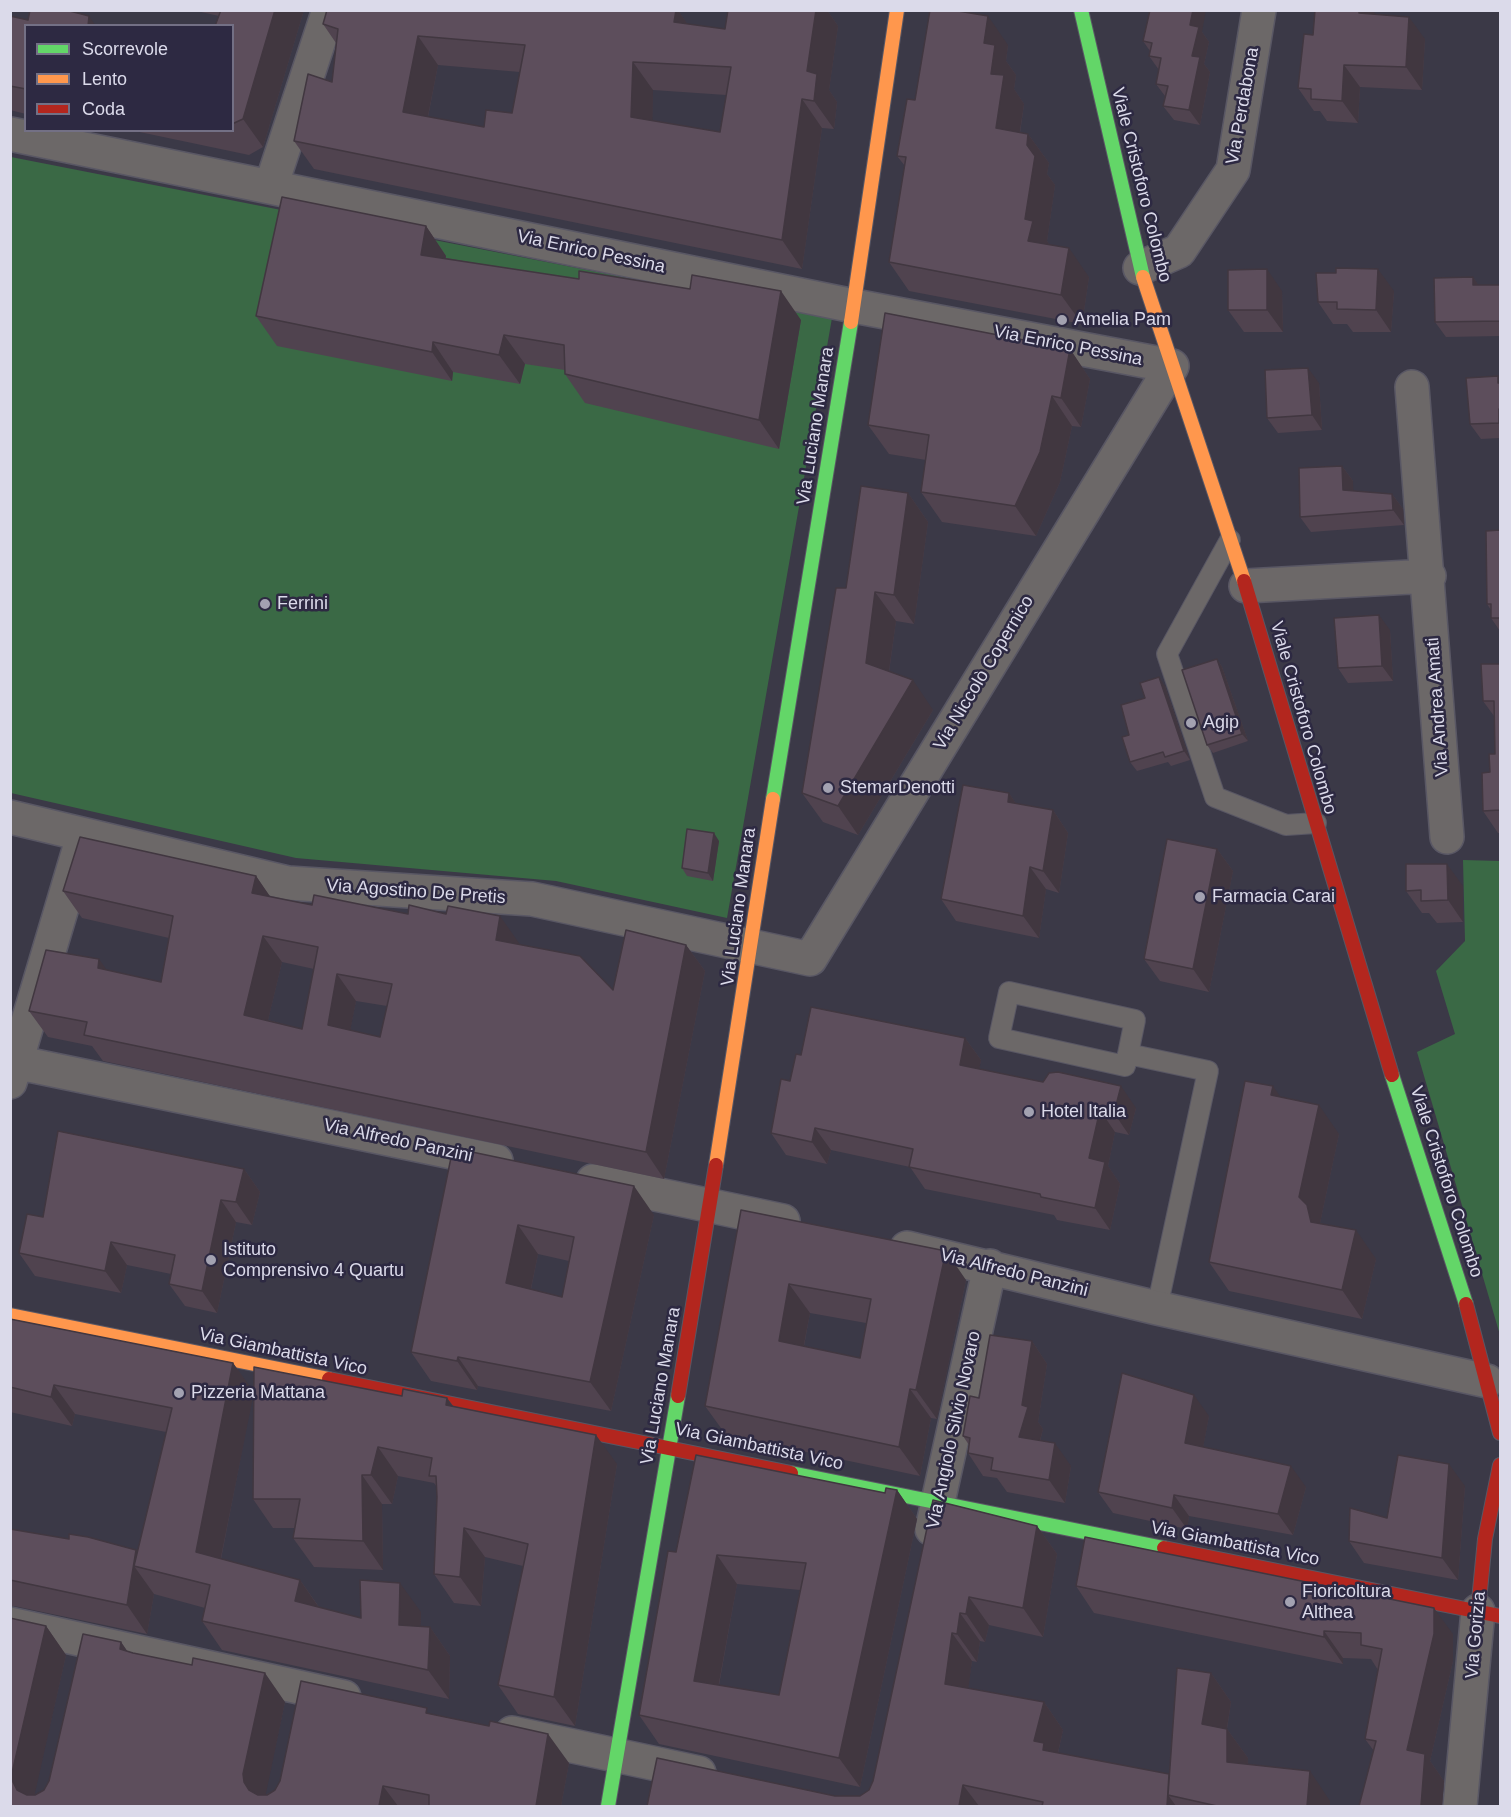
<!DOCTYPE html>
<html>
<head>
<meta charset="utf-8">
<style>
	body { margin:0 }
	#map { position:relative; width:1511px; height:1817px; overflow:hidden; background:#3b3947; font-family:Helvetica,sans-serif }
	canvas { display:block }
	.frame { position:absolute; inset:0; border:12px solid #dbdaea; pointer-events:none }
	.legend { position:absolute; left:24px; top:24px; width:210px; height:108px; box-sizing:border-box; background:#2d2942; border:2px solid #737085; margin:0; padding:8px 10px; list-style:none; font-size:18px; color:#dbdaea }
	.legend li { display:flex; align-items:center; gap:12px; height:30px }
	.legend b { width:30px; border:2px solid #737085 }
</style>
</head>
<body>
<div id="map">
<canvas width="1511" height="1817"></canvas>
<div class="frame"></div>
<ul class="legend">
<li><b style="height:8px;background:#63d668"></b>Scorrevole</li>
<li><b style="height:8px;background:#ff974d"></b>Lento</li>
<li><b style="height:8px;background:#b3261e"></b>Coda</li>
</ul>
</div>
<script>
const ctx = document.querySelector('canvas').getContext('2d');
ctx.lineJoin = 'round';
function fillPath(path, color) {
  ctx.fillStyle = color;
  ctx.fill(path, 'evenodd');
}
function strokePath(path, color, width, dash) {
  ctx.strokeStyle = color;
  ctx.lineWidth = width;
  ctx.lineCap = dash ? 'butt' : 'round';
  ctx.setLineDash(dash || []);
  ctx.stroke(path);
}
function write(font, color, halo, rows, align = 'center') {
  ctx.font = font + ' Helvetica,sans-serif';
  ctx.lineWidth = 5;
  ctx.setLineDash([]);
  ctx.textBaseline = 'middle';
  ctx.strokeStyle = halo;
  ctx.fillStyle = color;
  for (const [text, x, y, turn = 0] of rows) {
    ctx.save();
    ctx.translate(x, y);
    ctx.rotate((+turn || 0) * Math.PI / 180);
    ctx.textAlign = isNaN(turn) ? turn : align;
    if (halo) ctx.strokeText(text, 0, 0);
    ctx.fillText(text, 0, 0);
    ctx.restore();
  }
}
fillPath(new Path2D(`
	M11 157 832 318 727 918 556 881 296 858 11 793Z
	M1463 860 1500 861V1335L1417 1052 1455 1034 1436 971 1465 941Z`), '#3a6945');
const lane = new Path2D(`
	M1230 540 1167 654 1215 797 1286 825 1316 823
	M1128 1054 1125 1066 999 1038 1009 992 1135 1020 1128 1054 1208 1071 1157 1308`);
const street = new Path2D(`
	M10 134 854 306 1172 366 810 959 532 899 288 883 10 817
	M271 186 329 10
	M1140 268 1179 251 1233 170 1259 10
	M1412 387 1447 837
	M1246 586 1429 576
	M10 1061 496 1161
	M10 1082 79 850
	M593 1181 783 1221
	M907 1248 1157 1308 1487 1381
	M932 1529 990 1266
	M10 1624 344 1697
	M512 1733 699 1773
	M1460 1806 1478 1611`);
const fast = new Path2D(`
	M1081 10 1143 277
	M773 799 851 322
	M1392 1075 1466 1304
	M791 1473 1164 1548
	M608 1806 678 1396`);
const slow = new Path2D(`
	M1143 277 1244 581
	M851 322 897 10
	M716 1165 773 799
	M10 1315 329 1379`);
const jam = new Path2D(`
	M1244 581 1392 1075
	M1466 1304 1500 1433
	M329 1379 791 1473
	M678 1396 716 1165
	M1164 1548 1500 1616
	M1478 1611 1485 1539 1500 1465`);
strokePath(lane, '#595764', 22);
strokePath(street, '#595764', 36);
strokePath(fast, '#595764', 16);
strokePath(slow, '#595764', 16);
strokePath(jam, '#595764', 16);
strokePath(lane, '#6c6868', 20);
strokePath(street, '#6c6868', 33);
strokePath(fast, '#63d668', 14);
strokePath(slow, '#ff974d', 14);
strokePath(jam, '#b3261e', 14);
fillPath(new Path2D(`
	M192 10H304L263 147 249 155 130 130H232V26L219 16Z
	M327 10H678L687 24 725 29 728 10H827L838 26 829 90 837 102 834 129 822 128 802 269 314 169 294 141 332 82 336 43 323 24ZM438 65 520 72 512 113 484 127 428 117ZM653 90 726 95 720 132 652 120Z
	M1375 14 1425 39 1422 90 1360 87 1358 123 1327 121 1320 111H1314L1298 88 1313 35Z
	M10 16 28 20 26 26V114L10 110Z
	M1202 32 1209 42 1204 64 1210 72 1200 125 1174 120 1163 106 1165 96 1156 84 1159 70 1149 56 1150 51 1143 41Z
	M1008 45 1006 61 1016 75 1014 89 1024 104 1020 133 1028 134 1049 163 1047 174 1055 185 1047 241 1049 244 1089 277 1082 324 909 291 889 262 905 166 897 156 915 100Z
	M426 226 446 256V258L801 320 779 449 585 403 565 374V370L525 364 520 384 453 372 452 381 277 346 256 316Z
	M1473 277 1478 285H1500V336L1446 337 1435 322Z
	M1282 291 1283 332H1244L1228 310Z
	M1394 291 1391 332H1353L1347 324H1333L1318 302Z
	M1070 349 1090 379 1081 427 1072 426 1060 482 1036 536 942 522 921 492 926 460 889 454 868 425Z
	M1500 380V438L1481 439 1470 424Z
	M1319 383 1322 430 1278 433 1267 418Z
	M1342 466 1353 481V491L1392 494 1403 509 1404 525 1311 532 1300 517Z
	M908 493 928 522 914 624 896 621 889 672 933 710 858 835 823 822 802 793 846 588Z
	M1500 530V631L1491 618V610L1487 604Z
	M1390 630 1393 681 1348 683 1338 668Z
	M1217 659 1222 667 1248 741 1213 753 1207 745Z
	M1500 664V833H1498L1483 811 1490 772 1495 754 1494 716 1483 701Z
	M1165 686 1190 760 1171 766 1168 762 1137 771 1130 762 1129 735 1145 698Z
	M1009 793 1016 804 1053 810 1068 833 1059 893 1046 889 1039 938 956 921 941 899Z
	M719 841 713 881 687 876 682 868Z
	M1217 849 1233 871 1209 992 1160 981 1144 959Z
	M256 876 270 897 519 943V945L613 990 686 945 705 971 664 1179 103 1061 92 1046 48 1037 29 1011 107 970 161 982 169 938 82 918 63 891ZM282 962 314 969 302 1029 268 1020ZM356 1001 387 1006 380 1037 350 1030Z
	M1463 886V922L1437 923 1429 913H1422L1406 891Z
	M965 1038 981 1060 979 1069 1136 1108 1129 1135 1115 1132 1108 1166 1120 1184 1110 1230 1057 1220 1054 1215 925 1189 910 1167 831 1150 827 1164 786 1155 771 1133 790 1081Z
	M1280 1097 1339 1134 1320 1223 1376 1259 1362 1319 1229 1291 1209 1262Z
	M453 1148 654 1215 611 1411 478 1386 477 1390 431 1381 411 1352ZM538 1254 569 1261 562 1297 531 1289Z
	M244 1169 260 1192 252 1225 236 1222 217 1313 185 1306 169 1284 171 1274 127 1265 121 1293 35 1276 19 1253 43 1217Z
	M741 1210 966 1280 937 1419 931 1418 920 1476 726 1435 705 1406ZM810 1313 866 1323 860 1358 804 1346Z
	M10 1319 233 1363 253 1392 447 1398 454 1407 617 1464 575 1726 518 1714 498 1685 523 1566 485 1557 481 1606 454 1603 434 1574 437 1497V1487L434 1483 398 1476 392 1504H382L383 1570 314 1567 293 1538 295 1528H273L253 1499V1394L221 1559 300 1580 319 1607 361 1618 421 1612 420 1626 430 1627 450 1656 449 1699 222 1650 202 1621 205 1608 154 1594 147 1634 14 1606H10V1529L69 1539 136 1550 138 1552 166 1432 75 1414 72 1426 10 1412Z
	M1032 1341 1047 1364 1038 1422 1043 1429 1040 1441 1071 1466 1065 1503 1007 1492 997 1478 983 1476 968 1453 969 1445 963 1436 979 1398Z
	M1209 1416 1203 1447 1306 1487 1293 1535 1189 1516 1187 1529 1113 1513 1098 1492Z
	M1465 1486 1458 1580 1364 1563 1349 1541 1387 1518Z
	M897 1490 917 1519 860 1787 659 1744 639 1715 676 1552ZM737 1584 800 1590 779 1695 719 1685Z
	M933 1500 1037 1526 1057 1554 1043 1637 989 1625 985 1642 980 1641 977 1662 972 1661 968 1688 1044 1702 1063 1730 1058 1753 1169 1774 1211 1673 1231 1702 1227 1729 1248 1758V1764L1330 1801V1806H647L835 1796H860L869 1790 873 1781Z
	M1076 1586 1453 1634V1661L1430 1761 1444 1781 1442 1806H1359L1374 1751 1365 1739 1378 1670 1371 1659 1343 1658V1664L1094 1613Z
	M46 1626 66 1655 34 1795 44 1790 121 1642 127 1651 285 1702 265 1795 431 1714 569 1763 561 1806H10Z`), '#50434f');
fillPath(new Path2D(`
	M275 10H304L263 147 243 119Z
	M676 10H678L696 37 674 22Z
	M816 10H827L838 26 829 90 837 102 834 129 814 101 807 71Z
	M1193 10H1206L1202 32 1209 42 1204 64 1210 72 1200 125 1189 110 1192 56 1190 25Z
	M1359 10H1373L1376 15 1359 13Z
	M89 16 96 26H88Z
	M988 16 1008 45 1006 61 1016 75 1014 89 1024 104 1016 157 996 128 991 74 984 43Z
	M1409 17 1425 39 1422 90 1406 67Z
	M418 36 438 65 423 141 403 112Z
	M633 62 653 90 652 146 631 117Z
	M1344 65 1360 87 1358 123 1342 101Z
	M802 99 822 128 802 269 782 240Z
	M1028 134 1049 163 1047 174 1055 185 1047 241 1053 250 1028 241 1025 219 1027 145Z
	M426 226 446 256 441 284 421 255Z
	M1069 248 1089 277 1082 324 1061 295Z
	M1267 269 1282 291 1283 332 1267 310Z
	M1378 269 1394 291 1391 332 1376 310Z
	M1473 277 1483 292 1473 285Z
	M781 291 801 320 779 449 759 420Z
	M504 335 525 364 520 384 499 355Z
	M433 342 453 372 452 381 432 352Z
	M1070 349 1090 379 1081 427 1061 398Z
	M1308 368 1319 383 1322 430 1312 415Z
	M1052 396 1072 426 1060 482 1036 536 1015 506Z
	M1499 409 1500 412V425L1499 423Z
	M1342 466 1353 481 1354 506 1343 490Z
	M908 493 928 522 914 624 894 595Z
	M1392 494 1403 509 1404 525 1393 510Z
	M875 592 896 621 886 692 866 663Z
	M1379 615 1390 630 1393 681 1382 666Z
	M1217 659 1222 667 1248 741 1242 734Z
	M1159 677 1165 686 1190 760 1184 751Z
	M913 680 933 710 858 835 838 806Z
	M1009 793 1024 816 1008 802Z
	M1053 810 1068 833 1059 893 1043 871Z
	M714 833 719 841 713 881 708 873Z
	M1217 849 1233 871 1209 992 1193 969Z
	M1447 864 1463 886V922L1448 900Z
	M1030 867 1046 889 1039 938 1023 916Z
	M256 876 274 902 252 893Z
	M500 916 519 943 515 967 496 940Z
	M263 936 282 962 263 1041 244 1015Z
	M686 945 705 971 664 1179 646 1152Z
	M99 959 118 986 98 968Z
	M337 974 356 1001 346 1052 328 1025Z
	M965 1038 981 1060 976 1087 960 1065Z
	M1121 1086 1136 1108 1129 1135 1114 1113Z
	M1273 1086 1293 1115 1271 1095Z
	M1319 1105 1339 1134 1320 1223 1328 1234 1311 1222 1299 1197Z
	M1100 1110 1115 1132 1108 1166 1120 1184 1110 1230 1095 1208 1089 1158Z
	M815 1128 831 1150 827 1164 812 1142Z
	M244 1169 260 1192 252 1225 236 1202Z
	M634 1186 654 1215 611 1411 590 1382Z
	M221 1200 236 1222 217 1313 202 1291Z
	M518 1225 538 1254 526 1312 506 1283Z
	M1356 1230 1376 1259 1362 1319 1342 1290Z
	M111 1242 127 1265 121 1293 105 1271Z
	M946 1251 966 1280 937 1419 916 1390Z
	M789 1284 810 1313 799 1370 779 1341Z
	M1032 1341 1047 1364 1038 1422 1043 1429 1035 1459 1019 1437 1022 1405Z
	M458 1357 478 1386 477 1390 457 1361Z
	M233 1363 254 1392 216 1582 196 1552Z
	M54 1385 75 1414 72 1426 51 1397Z
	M910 1389 931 1418 920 1476 899 1447Z
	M1194 1395 1209 1416 1200 1464 1185 1443Z
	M447 1398 468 1427 446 1405Z
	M596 1435 617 1464 575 1726 554 1697Z
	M1055 1443 1071 1466 1065 1503 1049 1480Z
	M378 1447 398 1476 392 1504 371 1475Z
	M1449 1464 1465 1486 1458 1580 1442 1558Z
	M1291 1466 1306 1487 1293 1535 1278 1514Z
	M362 1475 382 1504 383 1570 363 1541Z
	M897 1490 917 1519 860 1787 839 1758Z
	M1174 1495 1189 1516 1187 1529 1172 1508Z
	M1037 1526 1057 1554 1043 1637 1023 1608Z
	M464 1528 485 1557 481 1606 460 1577Z
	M136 1550 151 1570 134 1566 154 1594 147 1634 127 1605Z
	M717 1555 737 1584 714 1710 694 1681Z
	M300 1580 320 1609 295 1601Z
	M400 1583 421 1612 420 1654 399 1625Z
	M969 1597 989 1625 985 1642 966 1614Z
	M1434 1608 1453 1634V1661L1430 1761 1444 1781 1442 1806H1421L1407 1750Z
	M960 1613 980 1641 977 1662 957 1634Z
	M46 1626 66 1655 33 1802 17 1790 13 1782 12 1773Z
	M430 1627 450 1656 449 1699 428 1670Z
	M1324 1631 1343 1658V1664L1324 1637Z
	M952 1633 972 1661 965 1713 945 1684Z
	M121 1642 141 1671 120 1649Z
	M265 1673 285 1702 264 1803 260 1806 244 1782 243 1774Z
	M1211 1673 1231 1702 1223 1753 1202 1724Z
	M1044 1702 1063 1730 1056 1761 1064 1772 1034 1741Z
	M1227 1729 1248 1758 1247 1791 1227 1762Z
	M548 1734 569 1763 561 1806H536Z
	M1310 1771 1330 1801V1806H1307Z
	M963 1785 979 1806H959Z
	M383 1786 398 1806H379Z
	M1168 1795 1176 1806H1167Z`), '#413740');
const building = new Path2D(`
	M30 10H66L89 16 88 26H26V89L10 86V16L28 20Z
	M221 10H275L243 119 232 124V26H215Z
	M327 10H676L674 22 725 29 728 10H816L807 71 817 74 814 101 802 99 782 240 294 141 308 74 332 82 338 29 323 24ZM418 36 525 45 512 113 486 110 484 127 403 112ZM633 62 731 67 720 132 631 117Z
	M930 10H952L988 16 984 43 995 45 991 74 1004 75 996 128 1028 134 1027 145 1035 156 1025 219 1033 221 1028 241 1069 248 1061 295 889 262 906 157 897 156 907 99 915 100Z
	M1150 10H1193L1190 25 1199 27 1192 56 1200 57 1189 110 1163 106 1168 86 1156 84 1161 58 1149 56 1152 43 1143 41Z
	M1315 10H1359V13L1409 17 1406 67 1344 65 1342 101 1311 99V89L1298 88 1304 34 1313 35Z
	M282 197 426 226 421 255 579 279V271L690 289 692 275 781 291 759 420 565 374 564 345 504 335 499 355 433 342 432 352 256 316Z
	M1336 268 1378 269 1376 310 1337 309V302H1318L1316 273H1336Z
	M1267 269V310H1228V270Z
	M1473 277V285H1500V321L1435 322 1434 278Z
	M885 313 1070 349 1061 398 1052 396 1040 452 1015 506 921 492 929 435 868 425Z
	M1308 368 1312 415 1267 418 1265 370Z
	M1498 376V383H1500V409H1499V423L1470 424 1466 378Z
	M1342 466 1343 490 1392 494 1393 510 1300 517 1299 468Z
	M861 486 908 493 894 595 875 592 866 663 913 680 838 806 802 793 836 588H846Z
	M1500 530V618H1491V604H1487L1486 531Z
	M1379 615 1382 666 1338 668 1334 618Z
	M1217 659 1242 734 1207 745 1182 670Z
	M1481 664H1500V810L1483 811 1482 773 1490 772 1489 754H1495L1494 701H1483Z
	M1159 677 1184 751 1165 757 1163 752 1130 762 1122 737 1129 735 1121 705 1145 698 1140 683Z
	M963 785 1009 793 1008 802 1053 810 1043 871 1030 867 1023 916 941 899Z
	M687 829 714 833 708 873 682 868Z
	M80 837 256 876 252 893 312 905 314 895 408 914 409 905 446 914 448 906 500 916 496 940 580 956 613 990 626 930 686 945 646 1152 84 1035 87 1022 29 1011 46 950 99 959 98 968 161 982 173 916 63 891ZM263 936 318 947 302 1029 244 1015ZM337 974 392 984 380 1037 328 1025Z
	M1167 839 1217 849 1193 969 1144 959Z
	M1406 864H1447L1448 900 1421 901V890L1406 891Z
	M811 1007 965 1038 960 1065 1043 1082 1049 1073 1058 1072 1121 1086 1114 1113 1100 1110 1089 1158 1105 1162 1095 1208 1041 1197 1040 1194 909 1167 913 1149 815 1128 812 1142 771 1133 781 1079 790 1081 796 1054 801 1055Z
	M1245 1081 1273 1086 1271 1095 1319 1105 1299 1197 1307 1205 1311 1222 1356 1230 1342 1290 1209 1262Z
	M58 1131 244 1169 236 1202 221 1200 202 1291 169 1284 175 1255 111 1242 105 1271 19 1253 27 1214 43 1217Z
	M453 1148 634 1186 590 1382 458 1357 457 1361 411 1352ZM518 1225 574 1237 562 1297 506 1283Z
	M741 1210 946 1251 916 1390 910 1389 899 1447 705 1406ZM789 1284 871 1299 860 1358 779 1341Z
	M10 1319 233 1363 196 1552 300 1580 295 1601 361 1618 360 1580 400 1583 399 1625 430 1627 428 1670 202 1621 210 1585 134 1566 172 1408 54 1385 51 1397 10 1387Z
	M990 1335 1032 1341 1022 1405 1028 1407 1019 1437 1055 1443 1049 1480 991 1470 993 1458 968 1453 970 1438 963 1436 970 1396 979 1398Z
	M254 1367 402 1396 403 1389 447 1398 446 1405 596 1435 554 1697 498 1685 528 1544 464 1528 460 1577 434 1574 437 1497 436 1476H429L432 1458 378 1447 371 1475H362L363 1541 293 1538 300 1499H253Z
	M1122 1373 1194 1395 1185 1443 1291 1466 1278 1514 1174 1495 1172 1508 1098 1492Z
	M696 1455 885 1493 886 1488 897 1490 839 1758 639 1715 668 1551 676 1552ZM717 1555 806 1563 779 1695 694 1681Z
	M1398 1455 1449 1464 1442 1558 1349 1541 1350 1508 1387 1518Z
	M933 1500 1037 1526 1023 1608 969 1597 966 1614 960 1613 957 1634 952 1633 945 1684 1044 1702 1034 1741 1044 1743 1043 1750 1169 1774 1167 1806H1042L1043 1802 963 1785 959 1806H647L657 1758 835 1796H860L869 1790 873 1781Z
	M10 1529 69 1539V1534L88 1537 136 1550 127 1605 10 1580Z
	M1085 1537 1434 1608V1634L1407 1750 1425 1754 1421 1806H1359L1376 1741 1365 1739 1382 1649 1361 1645V1633L1324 1631V1637L1076 1586Z
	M10 1618 46 1626 12 1773 13 1782 17 1790 27 1795H35L44 1790 49 1781 83 1634 121 1642 120 1649 133 1653 192 1665 193 1658 265 1673 243 1774 244 1782 249 1790 258 1795H267L275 1790 280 1781 301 1681 427 1708 426 1713 489 1726 490 1721 548 1734 536 1806H429V1795L383 1786 379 1806H10Z
	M1177 1668 1211 1673 1202 1724 1227 1729V1762L1310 1771 1307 1806H1217L1168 1795Z`);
fillPath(building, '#5d4e5c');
strokePath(building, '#413740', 1.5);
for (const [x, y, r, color] of [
	[1062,320,6,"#a3a2b1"],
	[265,604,6,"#a3a2b1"],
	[1191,723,6,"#a3a2b1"],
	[828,788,6,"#a3a2b1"],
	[1200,897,6,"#a3a2b1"],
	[1029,1112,6,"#a3a2b1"],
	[211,1260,6,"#a3a2b1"],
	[179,1393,6,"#a3a2b1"],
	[1290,1602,6,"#a3a2b1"]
]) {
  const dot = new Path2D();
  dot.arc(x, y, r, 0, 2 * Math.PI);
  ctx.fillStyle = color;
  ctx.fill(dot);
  strokePath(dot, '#2d2942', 2);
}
write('18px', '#dbdaea', '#2d2942', [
	["Via Perdabona",1243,106,-80],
	["Viale Cristoforo Colombo",1141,185,76],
	["Via Enrico Pessina",591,252,12],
	["Via Enrico Pessina",1068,346,11],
	["Via Luciano Manara",816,426,-81],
	["Via Niccolò Copernico",984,673,-59],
	["Via Andrea Amati",1438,707,-94],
	["Viale Cristoforo Colombo",1303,718,74],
	["Via Agostino De Pretis",416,892,4],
	["Via Luciano Manara",739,907,-82],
	["Via Alfredo Panzini",398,1141,12],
	["Viale Cristoforo Colombo",1446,1182,72],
	["Via Alfredo Panzini",1014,1273,14],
	["Via Giambattista Vico",283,1352,12],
	["Via Luciano Manara",661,1386,-80],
	["Via Angiolo Silvio Novaro",954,1430,-78],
	["Via Giambattista Vico",759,1447,12],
	["Via Giambattista Vico",1235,1544,11],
	["Via Gorizia",1476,1635,-85]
]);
write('18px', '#dbdaea', '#2d2942', [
	["Amelia Pam",1074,320],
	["Ferrini",277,604],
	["Agip",1203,723],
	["StemarDenotti",840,788],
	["Farmacia Carai",1212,897],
	["Hotel Italia",1041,1112],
	["Istituto",223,1250],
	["Comprensivo 4 Quartu",223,1271],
	["Pizzeria Mattana",191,1393],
	["Fioricoltura",1302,1592],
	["Althea",1302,1613]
], 'left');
</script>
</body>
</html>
